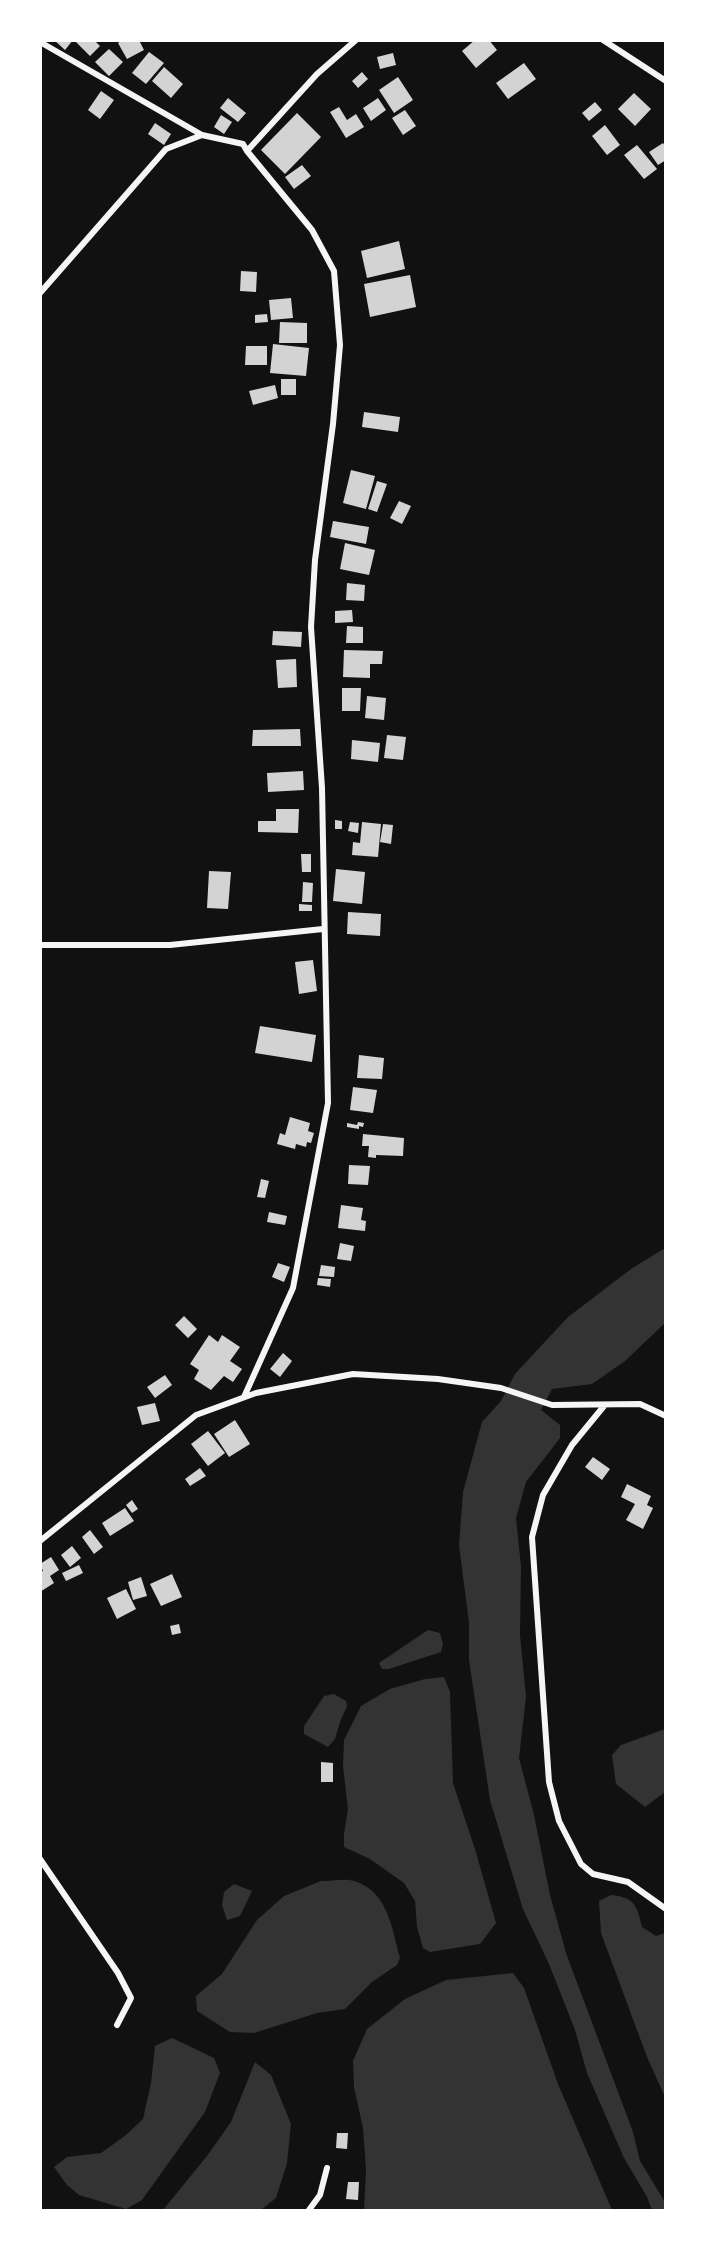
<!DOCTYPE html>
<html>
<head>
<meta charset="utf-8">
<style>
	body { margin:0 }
	#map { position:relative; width:706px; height:2251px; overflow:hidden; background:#111; font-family:"Noto Sans",sans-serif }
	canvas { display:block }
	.frame { position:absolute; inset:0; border:42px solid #fff; pointer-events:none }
</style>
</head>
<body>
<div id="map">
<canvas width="706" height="2251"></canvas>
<div class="frame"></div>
</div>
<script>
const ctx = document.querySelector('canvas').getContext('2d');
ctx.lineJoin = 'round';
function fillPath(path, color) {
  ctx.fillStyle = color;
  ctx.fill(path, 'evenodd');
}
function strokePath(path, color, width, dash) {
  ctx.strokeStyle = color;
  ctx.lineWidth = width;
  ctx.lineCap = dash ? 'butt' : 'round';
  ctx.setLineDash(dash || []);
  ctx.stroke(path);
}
fillPath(new Path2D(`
	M665 1248V1323L625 1361 592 1384 552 1389 541 1410 560 1425V1438L526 1482 516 1518 521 1566 520 1635 526 1697 519 1758 534 1815 550 1895 566 1953 633 2132 640 2161 665 2202V2210H652L647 2197 624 2158 587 2073 575 2030 549 1964 523 1909 490 1800 469 1660V1623L459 1545 463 1492 482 1422 501 1401 515 1374 568 1317 631 1269Z
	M428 1630 440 1633 443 1644 441 1652 389 1669H382L379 1663Z
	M444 1677 450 1692 453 1783 475 1849 496 1923 480 1944 430 1952 423 1948 417 1927 415 1901 404 1883 370 1859 344 1847V1834L348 1809 343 1766 344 1740 361 1706 390 1689 425 1679Z
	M334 1694 346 1701 347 1706 340 1722 335 1739 328 1747 304 1734V1726L324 1696Z
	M665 1729V1792L645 1807 616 1784 612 1755 621 1745Z
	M321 1881C331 1881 345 1878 354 1881 388 1891 392 1929 400 1958L397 1965 372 1982 345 2009 317 2013 254 2033 230 2032 197 2011 196 1996 222 1974 257 1920 284 1896Z
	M234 1884 252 1891 240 1916 227 1920 222 1905 224 1892Z
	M611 1895C635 1897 637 1906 642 1927L656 1936 665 1933V2097L647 2057 601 1933 599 1901Z
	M513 1973 524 1988 558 2084 612 2210H364L366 2169 363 2128 354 2087 353 2061 367 2029 405 1999 446 1980Z
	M172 2038 214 2058 220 2073 205 2112 142 2200 126 2209 79 2195 67 2185 54 2167 67 2157 101 2153 126 2135 143 2119 151 2083 155 2046Z
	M255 2062 271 2075 291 2124 287 2163 276 2198 261 2210H163L207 2156 231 2122Z`), '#333');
fillPath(new Path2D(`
	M54 40H73L65 50Z
	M77 40H94L100 46 90 56 76 42Z
	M122 40H139L144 50 127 59 118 43Z
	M475 40H489L497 50 476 68 462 51Z
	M109 49 123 62 109 76 95 62Z
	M149 52 164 63 146 84 132 73Z
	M393 53 396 65 380 69 377 57Z
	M524 63 536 79 508 99 496 83Z
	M164 67 183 84 171 98 152 81Z
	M362 72 368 79 358 88 352 81Z
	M398 77 413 100 394 113 379 90Z
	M101 91 114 100 100 119 88 110Z
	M634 93 651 109 635 126 618 109Z
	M228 98 246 113 238 122 220 108Z
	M378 98 386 110 371 121 363 108Z
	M595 102 602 110 589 121 582 113Z
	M339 107 347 120 356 114 364 127 346 138 330 112Z
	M405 110 416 126 403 135 392 118Z
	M297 113 321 137 285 174 261 150Z
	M221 115 232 122 224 134 214 127Z
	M155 123 171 134 164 145 148 134Z
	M605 125 620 145 607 155 592 136Z
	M663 143 666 147V160L658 165 649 152Z
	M637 145 657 169 644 179 624 155Z
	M302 165 311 176 294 189 285 177Z
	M399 241 405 269 367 278 361 251Z
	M241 271 257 272 256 292 240 291Z
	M410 275 416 307 370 317 364 284Z
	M291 298 293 318 271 320 269 300Z
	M267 314 268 322 255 323V315Z
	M280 322 307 323V343H279Z
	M273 344 309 348 306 376 270 373Z
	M246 346H267V365H245Z
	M281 379H296V395H281Z
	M275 385 278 398 253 405 249 391Z
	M364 412 400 417 398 432 362 427Z
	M351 470 375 476 366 509 343 503Z
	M377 481 387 484 377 512 368 509Z
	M399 501 411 506 402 524 390 518Z
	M333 521 369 527 366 544 330 537Z
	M345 543 375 550 369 575 340 569Z
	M347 583 365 585 364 601 346 600Z
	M352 610 353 622 335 623V611Z
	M347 626 363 627V643H346Z
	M273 631 302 632 301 647 272 645Z
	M344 650 383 651 382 664H370V678L343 677Z
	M296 659 297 687 278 688 276 660Z
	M342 688H361L360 711H342Z
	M367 696 386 698 384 720 365 718Z
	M300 729 301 746H252L253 730Z
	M387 735 406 737 403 760 384 758Z
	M352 740 380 743 378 762 351 759Z
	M303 771 304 790 268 792 267 773Z
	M276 809H299L298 833 258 832V821H276Z
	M335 820 342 821V829H335Z
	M350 822 359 823 358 833 348 831Z
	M362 822 381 824 378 857 352 855 353 842 360 843Z
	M383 824 393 825 391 844 380 842Z
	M301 854H311V872H302Z
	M336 869 365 872 362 904 333 901Z
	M209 871 231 872 228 909 207 908Z
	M303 882 313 883 312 902H302Z
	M299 904 312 905V911H299Z
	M348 912 381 914 380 936 347 934Z
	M313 960 317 991 299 994 295 962Z
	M260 1026 316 1035 312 1062 255 1053Z
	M359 1055 384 1058 382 1079 357 1078Z
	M353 1087 377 1090 373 1113 350 1110Z
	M290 1117 310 1123 308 1131 314 1133 311 1143 307 1142 306 1147 296 1144 295 1149 277 1144 280 1133 285 1135Z
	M358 1122 364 1123 363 1127 359 1126V1129L347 1127V1123L357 1125Z
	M363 1134 404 1138 403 1156 376 1155V1158L368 1157 369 1146H362Z
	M349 1165 370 1166 368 1185 348 1184Z
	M261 1179 269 1181 265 1198 257 1197Z
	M341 1205 363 1208 361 1220 366 1221 365 1231 338 1228Z
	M269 1212 287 1216 285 1225 267 1222Z
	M340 1243 354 1246 351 1261 337 1259Z
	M278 1263 290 1267 284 1282 272 1277Z
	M321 1265 335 1267 334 1277 319 1276Z
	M318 1278 331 1279 330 1287 317 1285Z
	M184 1316 197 1329 188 1338 175 1325Z
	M209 1335 218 1342 222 1335 240 1347 230 1361 242 1369 233 1382 224 1376 211 1390 194 1379 199 1370 190 1364Z
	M283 1353 292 1361 280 1377 270 1369Z
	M165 1375 172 1385 155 1398 147 1387Z
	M155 1403 160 1421 142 1425 137 1407Z
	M235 1420 250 1444 229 1457 214 1434Z
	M208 1431 225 1453 208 1466 191 1444Z
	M593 1457 610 1469 602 1480 585 1467Z
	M200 1468 206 1476 190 1486 185 1479Z
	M627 1484 651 1496 647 1505 653 1508 643 1529 626 1520 635 1504 621 1497Z
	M132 1500 138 1509 132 1513 126 1505Z
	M125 1508 134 1521 110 1536 102 1523Z
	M90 1530 103 1547 94 1554 82 1537Z
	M72 1546 81 1558 70 1567 61 1555Z
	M51 1557 59 1570 50 1576 54 1583 40 1592V1572L43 1571 40 1564Z
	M79 1565 83 1573 66 1581 62 1573Z
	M172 1574 182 1597 161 1606 150 1584Z
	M141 1577 147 1596 133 1600 128 1582Z
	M126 1589 136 1609 117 1619 107 1598Z
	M179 1624 181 1633 172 1635 170 1626Z
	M321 1762 333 1763V1782H321Z
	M337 2133H348L347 2149 336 2148Z
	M348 2182H359L358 2200 346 2199Z`), '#d3d3d3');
strokePath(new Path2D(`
	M603 40 666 81
	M40 42 202 135 243 144 247 151
	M40 293 166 149 202 135
	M40 945H170L323 929
	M244 1397 293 1288 328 1103 322 788 311 627 315 560 333 424 340 345 334 271 312 230 247 151 317 74 356 40
	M604 1406 572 1445 543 1495 532 1537 549 1782 559 1821 581 1864 593 1874 628 1882 666 1909
	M40 1541 196 1415 256 1393 353 1374 438 1379 501 1388 552 1405 640 1404 666 1416
	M40 1859 118 1973 131 1998 117 2025
	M309 2210 320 2195 327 2168`), '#f5f5f5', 6);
</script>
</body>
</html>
